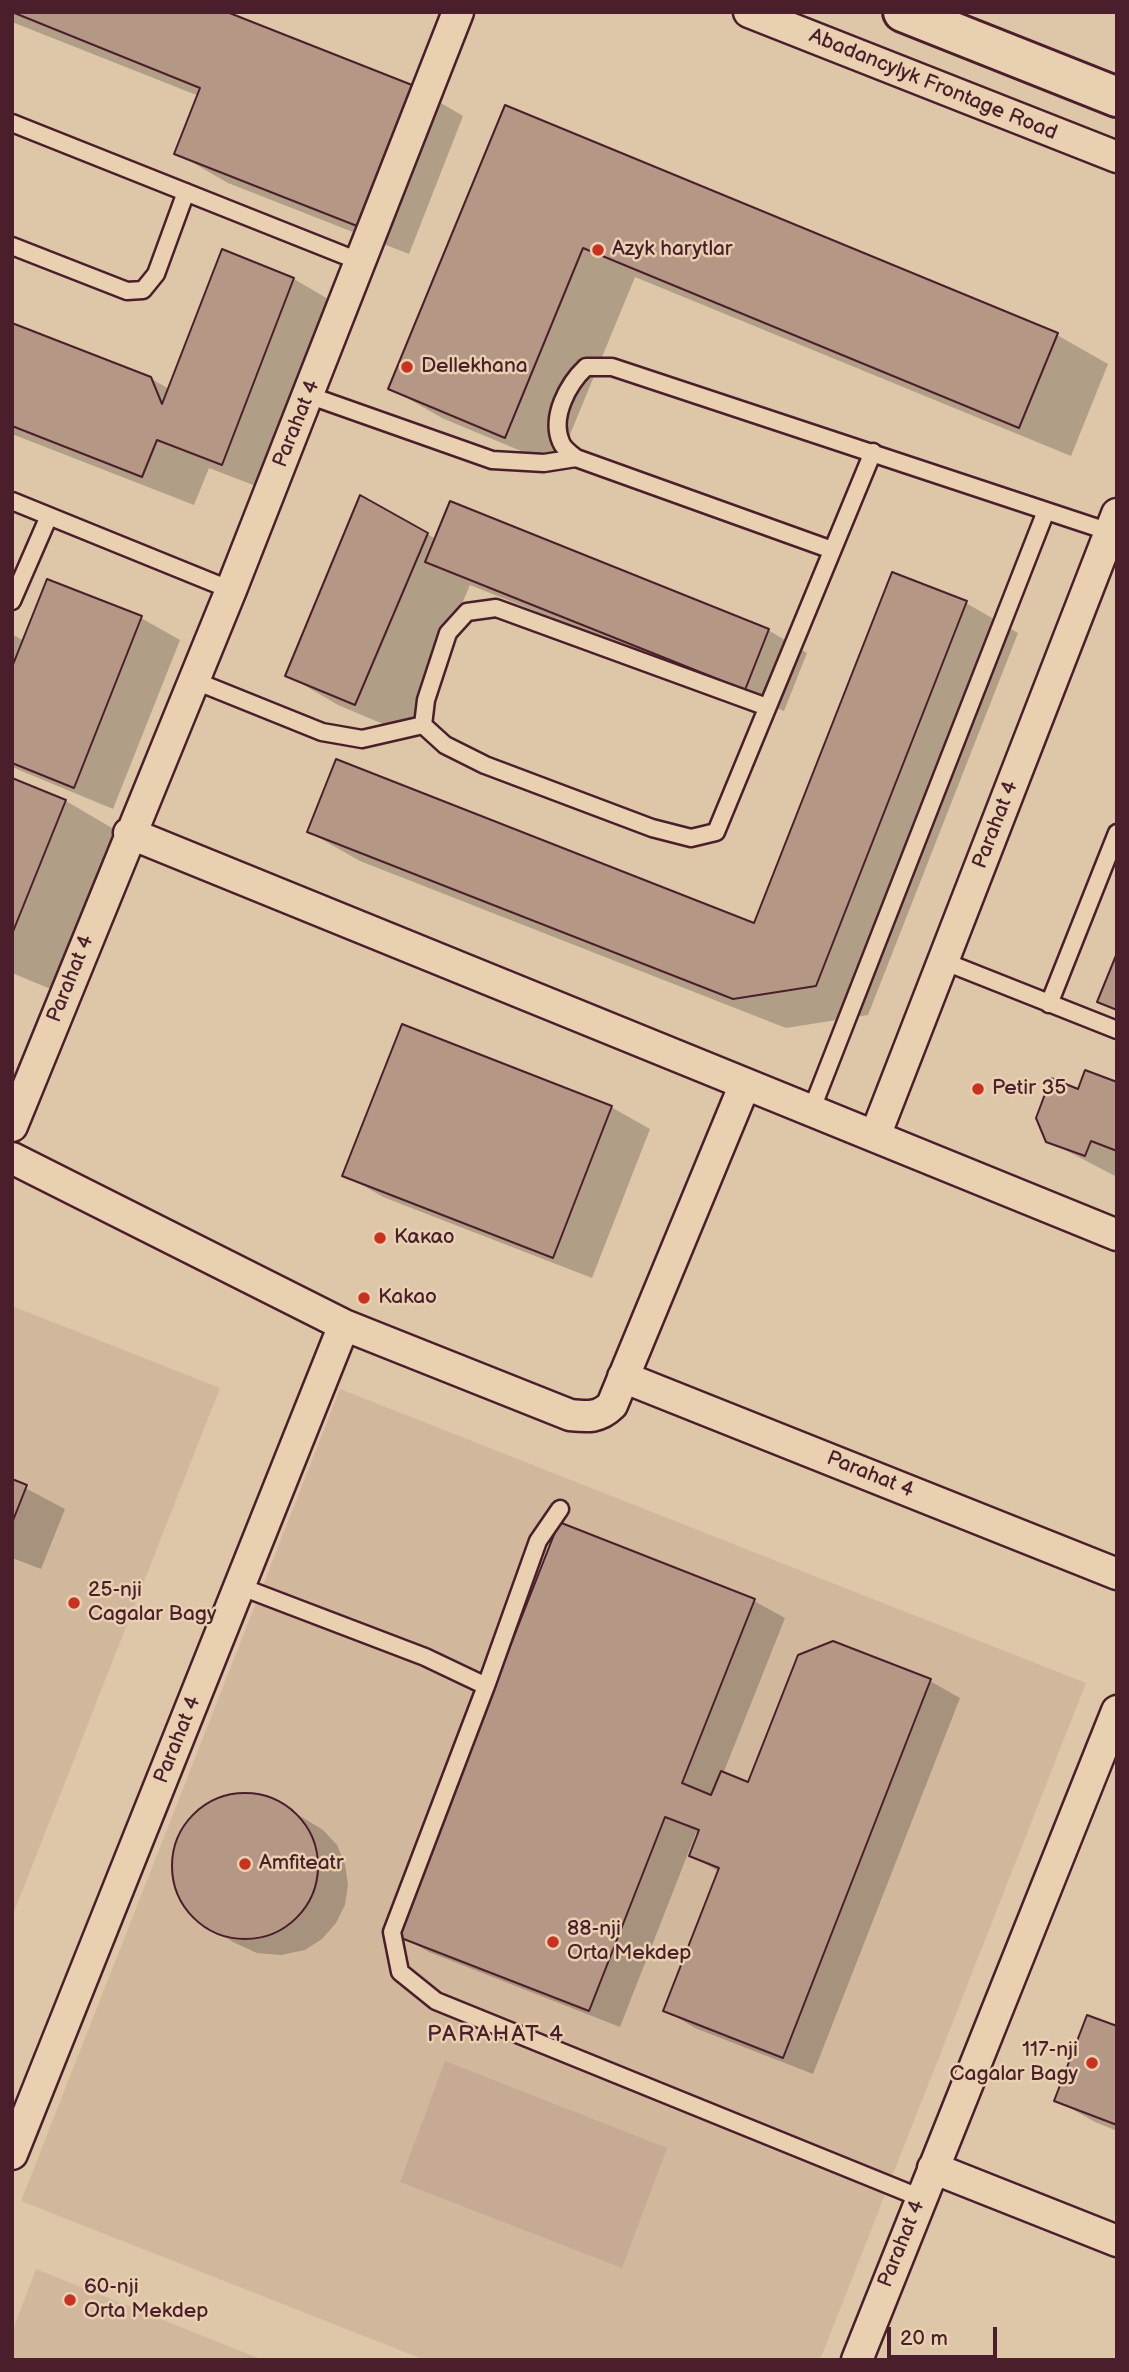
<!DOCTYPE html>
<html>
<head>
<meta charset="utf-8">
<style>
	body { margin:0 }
	#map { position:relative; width:1129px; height:2372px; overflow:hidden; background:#dec6a8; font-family:"Balsamiq Sans",sans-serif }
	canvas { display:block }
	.frame { position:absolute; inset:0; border:14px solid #4a1f2b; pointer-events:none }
	.scale { position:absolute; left:887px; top:2327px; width:110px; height:32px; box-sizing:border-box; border:4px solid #4a1f2b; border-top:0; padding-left:9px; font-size:21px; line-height:24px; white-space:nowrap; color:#4a1f2b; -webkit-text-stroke:5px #e8d0b0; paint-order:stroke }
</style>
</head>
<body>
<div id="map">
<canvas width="1129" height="2372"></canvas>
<div class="frame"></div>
<div class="scale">20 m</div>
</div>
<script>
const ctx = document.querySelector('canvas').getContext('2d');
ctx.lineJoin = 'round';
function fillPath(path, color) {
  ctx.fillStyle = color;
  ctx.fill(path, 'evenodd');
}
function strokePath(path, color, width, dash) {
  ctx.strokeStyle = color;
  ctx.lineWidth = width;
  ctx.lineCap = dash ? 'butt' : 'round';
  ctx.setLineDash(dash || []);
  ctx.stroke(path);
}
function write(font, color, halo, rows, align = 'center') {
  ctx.font = font + ' "Balsamiq Sans",sans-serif';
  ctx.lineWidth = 5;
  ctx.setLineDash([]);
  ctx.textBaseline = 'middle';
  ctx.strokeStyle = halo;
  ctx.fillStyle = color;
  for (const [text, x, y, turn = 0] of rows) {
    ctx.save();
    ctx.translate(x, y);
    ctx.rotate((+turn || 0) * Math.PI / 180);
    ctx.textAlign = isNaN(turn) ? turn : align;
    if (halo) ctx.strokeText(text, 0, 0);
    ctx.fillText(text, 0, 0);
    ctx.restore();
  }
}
fillPath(new Path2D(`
	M12 1306 220 1388 12 1917Z
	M340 1389 1086 1683 820 2360H425L21 2201Z
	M36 2269 263 2360H12V2332Z`), '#d1b89d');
fillPath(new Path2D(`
	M445 2061 667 2148 622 2268 400 2182Z`), '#c6aa93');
fillPath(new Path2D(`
	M12 12H223L412 86 463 116 409 254 228 183 176 153 199 96 12 22Z
	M506 107 1057 335 1108 364 1071 456 635 277 557 466 442 418 390 388Z
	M294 279 345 309 274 493 209 468 194 505 12 434V325L150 378 169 389Z
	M361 497 436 539 768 630 807 653 784 711 470 585 407 734 338 705 287 675Z
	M893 574 966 603 1018 633 868 1015 786 1028 360 861 309 832 755 925Z
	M141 618 180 640 113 809 12 767V634L24 641Z
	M12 780 66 801 117 831 53 990 12 973Z
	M1117 1084V1177L1048 1141 1079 1091Z
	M611 1107 650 1129 592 1278 383 1197 345 1175Z
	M12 1481 65 1509 41 1569 12 1558Z
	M560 1524 754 1601 785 1618 723 1774 749 1784 930 1681 960 1698 813 2074 695 2028 665 2010 719 1872 691 1855 699 1835 696 1833 620 2027 429 1952 398 1935Z
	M254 1794 274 1800 323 1830 337 1845 345 1864 348 1885 345 1905 336 1923 322 1939 305 1950 281 1955 257 1953 235 1943 203 1924 187 1907 176 1886 173 1862 178 1838 191 1818 211 1803 233 1795Z
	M1117 2028V2131L1095 2122 1056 2100Z`), '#0003');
const building = new Path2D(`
	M12 12H227L412 85 357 226 174 154 200 88Z
	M505 105 1058 333 1019 428 583 248 505 438 388 389Z
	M222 249 294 278 222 465 157 440 142 477 12 426V323L151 377 162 404Z
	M360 495 428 533 355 705 285 676Z
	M450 501 769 629 745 690 425 562Z
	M892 572 967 601 816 986 733 999 307 832 336 759 754 923Z
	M47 579 142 616 74 788 12 763V667Z
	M12 778 66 800 12 934Z
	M1117 953V1010L1097 1002Z
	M402 1024 612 1106 553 1258 342 1176Z
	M1085 1070 1117 1082V1151L1091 1141 1085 1156 1046 1142 1036 1118 1051 1078 1078 1089Z
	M12 1479 27 1485 12 1523Z
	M559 1522 755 1599 682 1783 711 1795 721 1771 748 1782 798 1655 833 1641 931 1679 783 2058 663 2011 719 1868 689 1856 699 1830 665 1817 589 2011 396 1936Z
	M172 1866a73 73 0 1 1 146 0a73 73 0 1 1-146 0Z
	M1087 2015 1117 2026V2125L1054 2101Z`);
fillPath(building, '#b49784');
strokePath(building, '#4a1f2b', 2);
const lane = new Path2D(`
	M12 123 361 262
	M12 246 127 291 143 290 156 274 186 192
	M308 395 492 460 544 463 576 458
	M12 501 231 590
	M832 550 576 458C571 454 563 448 561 442 550 417 568 384 586 367H612L1110 532
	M12 601 49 516
	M193 680 322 732 362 739 423 725
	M423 725 445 745 485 765 652 828 691 838 716 832 873 452
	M423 725 426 700 448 633 467 612 496 608 767 707
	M943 961 1117 1030
	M1049 1004 1117 833
	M811 1111 1046 511
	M239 1586 425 1657 486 1686 392 1932 400 1972 436 2001 921 2198
	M486 1686 538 1541 560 1509`);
const street = new Path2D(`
	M749 12 1117 157
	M129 833 1117 1235
	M12 1126 231 590 458 12
	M875 1136 1117 514
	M12 1158 344 1325 570 1415C588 1417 599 1418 612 1405L745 1084
	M623 1377 1117 1574
	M12 2154 344 1325
	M933 2168 1117 2241
	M857 2360 1117 1711`);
const primary = new Path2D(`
	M903 12 1117 97`);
strokePath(lane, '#4a1f2b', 21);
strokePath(street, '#4a1f2b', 35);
strokePath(primary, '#4a1f2b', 44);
strokePath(lane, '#e8d0b0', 16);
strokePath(street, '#e8d0b0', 30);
strokePath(primary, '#e8d0b0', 38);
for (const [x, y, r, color] of [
	[598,250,7,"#c8321e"],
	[407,367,7,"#c8321e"],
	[978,1089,7,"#c8321e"],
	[380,1238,7,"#c8321e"],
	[364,1298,7,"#c8321e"],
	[74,1603,7,"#c8321e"],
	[245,1864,7,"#c8321e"],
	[553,1942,7,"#c8321e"],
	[1092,2063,7,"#c8321e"],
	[70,2300,7,"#c8321e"]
]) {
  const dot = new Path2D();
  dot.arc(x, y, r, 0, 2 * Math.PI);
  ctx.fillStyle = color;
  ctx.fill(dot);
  strokePath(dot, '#e8d0b0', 2.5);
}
write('21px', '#4a1f2b', '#e8d0b0', [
	["Abadancylyk Frontage Road",933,85,22],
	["Parahat 4",297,424,-68],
	["Parahat 4",996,825,-69],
	["Parahat 4",71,979,-68],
	["Parahat 4",870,1475,22],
	["Parahat 4",178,1740,-68],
	["Parahat 4",902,2244,-68]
]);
write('21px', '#4a1f2b', '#e8d0b0', [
	["Azyk harytlar",612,250],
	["Dellekhana",421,367],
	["Petir 35",992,1089],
	["Какао",394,1238],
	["Kakao",378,1298],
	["25-nji",88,1591],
	["Cagalar Bagy",88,1615],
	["Amfiteatr",259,1864],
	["88-nji",567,1930],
	["Orta Mekdep",567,1954],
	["117-nji",1078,2051,"right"],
	["Cagalar Bagy",1078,2075,"right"],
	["60-nji",84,2288],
	["Orta Mekdep",84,2312]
], 'left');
ctx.letterSpacing = '2px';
write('23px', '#4a1f2b', '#e8d0b0', [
	["PARAHAT 4",496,2035]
]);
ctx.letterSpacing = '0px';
</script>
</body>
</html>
